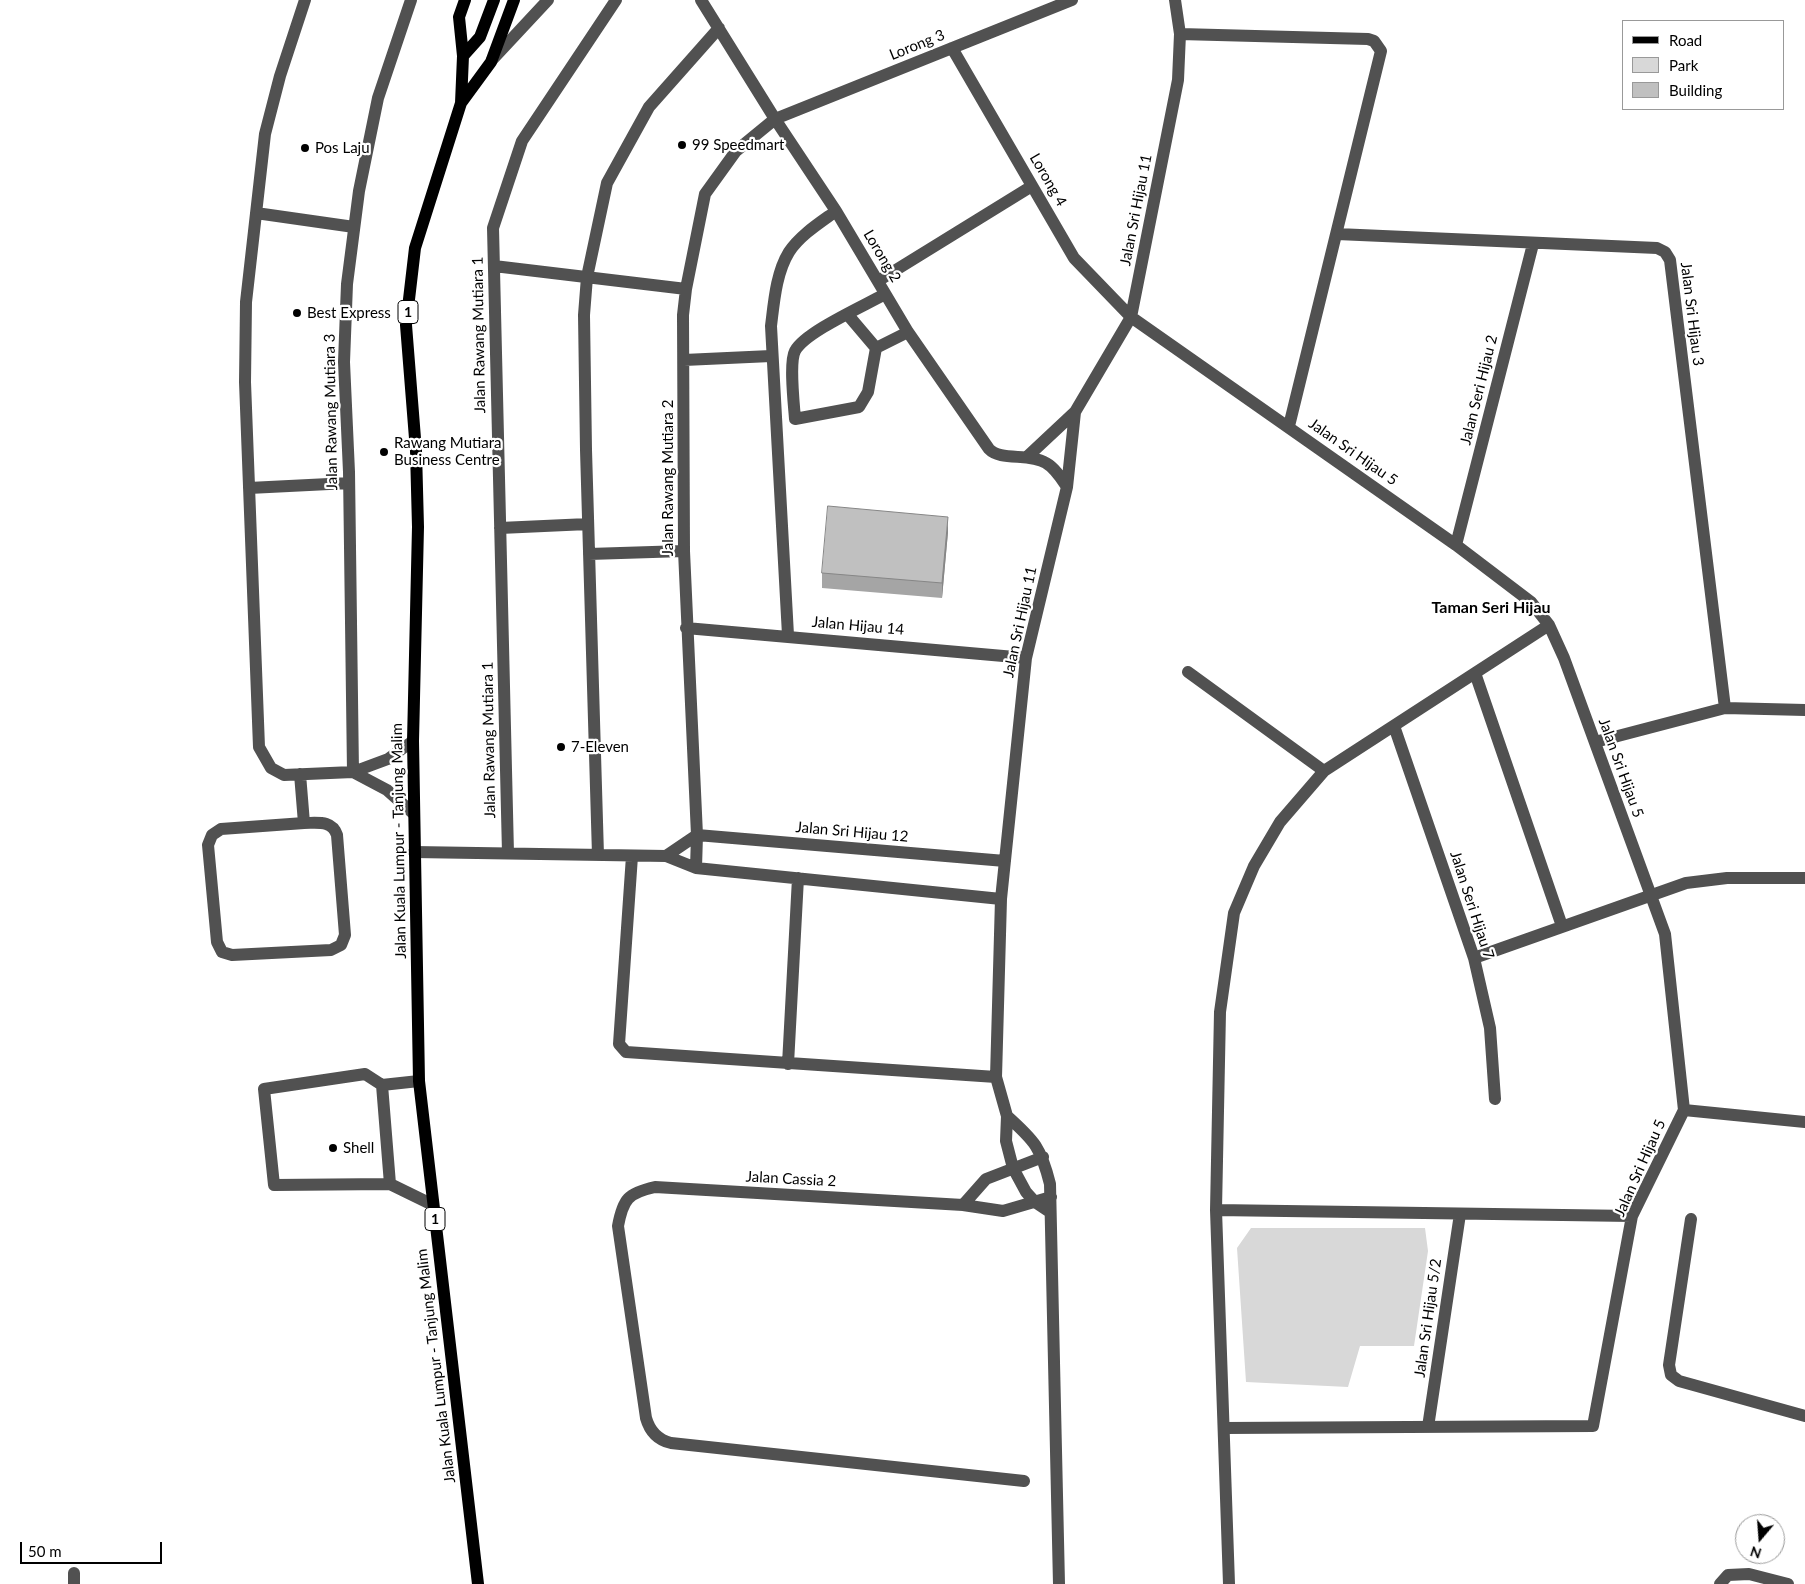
<!DOCTYPE html>
<html>
<head>
<meta charset="utf-8">
<style>
	body { margin:0 }
	#map { position:relative; width:1805px; height:1584px; overflow:hidden; background:#fff; font-family:Lato,sans-serif }
	canvas { display:block }
	.legend { position:absolute; left:1622px; top:20px; width:162px; height:90px; box-sizing:border-box; background:#fff; border:1px solid #999; margin:0; padding:6px 9px; list-style:none; font-size:15px; color:#000 }
	.legend li { display:flex; align-items:center; gap:10px; height:25px }
	.legend b { width:25px; border:1px solid #999 }
	.north { position:absolute; left:1735px; top:1514px; width:50px; height:50px; box-sizing:border-box; background:#fff; border:1px solid #999; border-radius:50%; rotate:198deg; font-size:14px; font-weight:700; line-height:20px; text-align:center; color:#000 }
	.north::after { content:''; display:block; margin:auto; width:18px; height:22px; background:#000; clip-path:polygon(50% 0,100% 100%,50% 72%,0 100%) }
	.scale { position:absolute; left:20px; top:1542px; width:142px; height:22px; box-sizing:border-box; border:2px solid #000; border-top:0; padding-left:6px; font-size:15px; line-height:18px; white-space:nowrap; color:#000; -webkit-text-stroke:4px #fff; paint-order:stroke }
</style>
</head>
<body>
<div id="map">
<canvas width="1805" height="1584"></canvas>
<ul class="legend">
<li><b style="height:6px;background:#000"></b>Road</li>
<li><b style="height:14px;background:#d8d8d8"></b>Park</li>
<li><b style="height:14px;background:#c0c0c0"></b>Building</li>
</ul>
<div class="north">N</div>
<div class="scale">50 m</div>
</div>
<script>
const ctx = document.querySelector('canvas').getContext('2d');
ctx.lineJoin = 'round';
function fillPath(path, color) {
  ctx.fillStyle = color;
  ctx.fill(path, 'evenodd');
}
function strokePath(path, color, width, dash) {
  ctx.strokeStyle = color;
  ctx.lineWidth = width;
  ctx.lineCap = dash ? 'butt' : 'round';
  ctx.setLineDash(dash || []);
  ctx.stroke(path);
}
function write(font, color, halo, rows, align = 'center') {
  ctx.font = font + ' Lato,sans-serif';
  ctx.lineWidth = 4.5;
  ctx.setLineDash([]);
  ctx.textBaseline = 'middle';
  ctx.strokeStyle = halo;
  ctx.fillStyle = color;
  for (const [text, x, y, turn = 0] of rows) {
    ctx.save();
    ctx.translate(x, y);
    ctx.rotate((+turn || 0) * Math.PI / 180);
    ctx.textAlign = isNaN(turn) ? turn : align;
    if (halo) ctx.strokeText(text, 0, 0);
    ctx.fillText(text, 0, 0);
    ctx.restore();
  }
}
fillPath(new Path2D(`
	M1251 1228H1425L1428 1251 1414 1346H1360L1348 1387 1246 1382 1237 1248Z`), '#d8d8d8');
strokePath(new Path2D(`
	M305 0 280 76 265 134 246 302 245 382 259 747 271 768 284 775 353 772 388 759 413 741
	M701 0 775 119 836 211 908 332 989 449C1000 461 1030 453 1046 463 1055 468 1061 478 1067 487
	M1180 34 1368 39 1374 41 1381 51 1289 426
	M952 48 1074 258 1131 317 1456 545 1531 602 1549 625 1564 658 1665 934 1684 1110 1632 1216 1593 1426 1224 1428
	M492 60 548 0
	M256 213 354 227
	M1337 234 1657 248 1665 252 1670 260 1725 708
	M494 266 686 289
	M878 281 1032 186
	M885 294C864 306 805 332 795 351 789 362 794 405 795 419L859 407 868 392 876 348 908 332
	M848 315 876 348
	M684 360 771 356
	M1028 456 1075 412 1131 317 1178 80 1180 34 1175 0
	M249 488 349 483
	M500 528 588 524
	M1456 545 1533 244
	M589 554 684 551
	M686 628 1026 658
	M788 635 771 326C774 302 776 273 789 252 800 235 821 222 836 211
	M1188 672 1324 771
	M1475 673 1562 926
	M1394 726 1474 958 1490 1028 1495 1099
	M1595 742 1725 708 1805 710
	M353 772 349 472 344 362 347 284 359 191 378 98 411 0
	M353 772 387 790 414 814
	M300 774 304 823
	M304 823C318 823 332 820 337 835L345 935 341 945 331 950 232 955 222 952 217 942 208 845 212 835 221 829Z
	M414 852 666 856 696 868 1001 899
	M508 853 493 228 522 141 616 0
	M598 855 586 450 584 315 587 277 607 183 649 107 719 28
	M632 856 619 1044 626 1052 996 1077
	M666 856 697 835 1005 861
	M696 868 697 835 684 551 683 315 686 289 705 194 736 151 775 119 1072 0
	M1474 958 1686 883 1727 878H1805
	M788 1064 798 878
	M419 1081 382 1085 390 1184 433 1205
	M382 1085 365 1074 264 1089 274 1185 390 1184
	M1684 1110 1805 1122
	M1007 1116C1035 1141 1041 1148 1050 1184L1059 1584
	M963 1205 986 1179 1043 1157
	M1216 1210 1632 1216
	M1050 1212 1035 1202 1026 1192 1013 1168 1006 1141 1007 1116 996 1077 1001 899 1026 658 1067 487 1075 412
	M1691 1219 1669 1365 1671 1375 1679 1381 1805 1416
	M1428 1427 1460 1214
	M1024 1481 671 1443C658 1440 650 1432 646 1418L618 1226C623 1199 628 1193 655 1187L963 1205 1003 1211 1051 1197
	M74 1584V1573
	M1229 1584 1216 1210 1220 1012 1234 913 1254 866 1280 822 1324 771 1549 625
	M1720 1584 1728 1575 1749 1574 1788 1584`), '#515151', 12);
strokePath(new Path2D(`
	M465 0 459 17 463 56 461 103 415 248 406 325 416 451 418 527 413 741 419 1081 478 1584
	M463 56 480 37 494 0
	M461 103 491 62 514 0`), '#000', 12);
fillPath(new Path2D(`
	M948 532 942 598 822 588V573Z`), '#a5a5a5');
fillPath(new Path2D(`
	M948 517V532L942 598V583Z`), '#868686');
const building = new Path2D(`
	M828 506 948 517 942 583 822 573Z`);
fillPath(building, '#c0c0c0');
strokePath(building, '#868686', 1);
for (const [x, y, r, color] of [
	[682,145,5,"#000"],
	[305,148,5,"#000"],
	[297,313,5,"#000"],
	[384,452,5,"#000"],
	[561,747,5,"#000"],
	[333,1148,5,"#000"]
]) {
  const dot = new Path2D();
  dot.arc(x, y, r, 0, 2 * Math.PI);
  ctx.fillStyle = color;
  ctx.fill(dot);
  strokePath(dot, '#fff', 2);
}
for (const [x, y, w] of [
	[408,312,20],
	[435,1219,20]
]) {
  const box = new Path2D();
  box.roundRect(x - w / 2, y - 11.5, w, 23, 4);
  ctx.fillStyle = '#fff';
  ctx.fill(box);
  strokePath(box, '#000', 1);
}
write('bold 14px', '#000', null, [
	["1",408,312],
	["1",435,1219]
]);
write('15px', '#000', '#fff', [
	["Lorong 3",917,45,-22],
	["Lorong 4",1048,180,60],
	["Jalan Sri Hijau 11",1136,210,-79],
	["Lorong 2",882,256,59],
	["Jalan Sri Hijau 3",1692,314,83],
	["Jalan Rawang Mutiara 1",479,335,-91],
	["Jalan Seri Hijau 2",1479,390,-76],
	["Jalan Rawang Mutiara 3",331,412,-91],
	["Jalan Sri Hijau 5",1353,452,35],
	["Jalan Rawang Mutiara 2",668,478,-90],
	["Jalan Sri Hijau 11",1020,622,-78],
	["Jalan Hijau 14",858,626,5],
	["Jalan Rawang Mutiara 1",489,740,-91],
	["Jalan Sri Hijau 5",1621,768,70],
	["Jalan Sri Hijau 12",852,832,5],
	["Jalan Kuala Lumpur - Tanjung Malim",399,841,-91],
	["Jalan Seri Hijau 7",1472,905,72],
	["Jalan Sri Hijau 5",1640,1168,-66],
	["Jalan Cassia 2",791,1179,3],
	["Jalan Sri Hijau 5/2",1428,1318,-82],
	["Jalan Kuala Lumpur - Tanjung Malim",436,1366,-97]
]);
write('15px', '#000', '#fff', [
	["99 Speedmart",692,145],
	["Pos Laju",315,148],
	["Best Express",307,313],
	["Rawang Mutiara",394,443],
	["Business Centre",394,460],
	["7-Eleven",571,747],
	["Shell",343,1148]
], 'left');
write('bold 16px', '#000', '#fff', [
	["Taman Seri Hijau",1491,608]
]);
</script>
</body>
</html>
